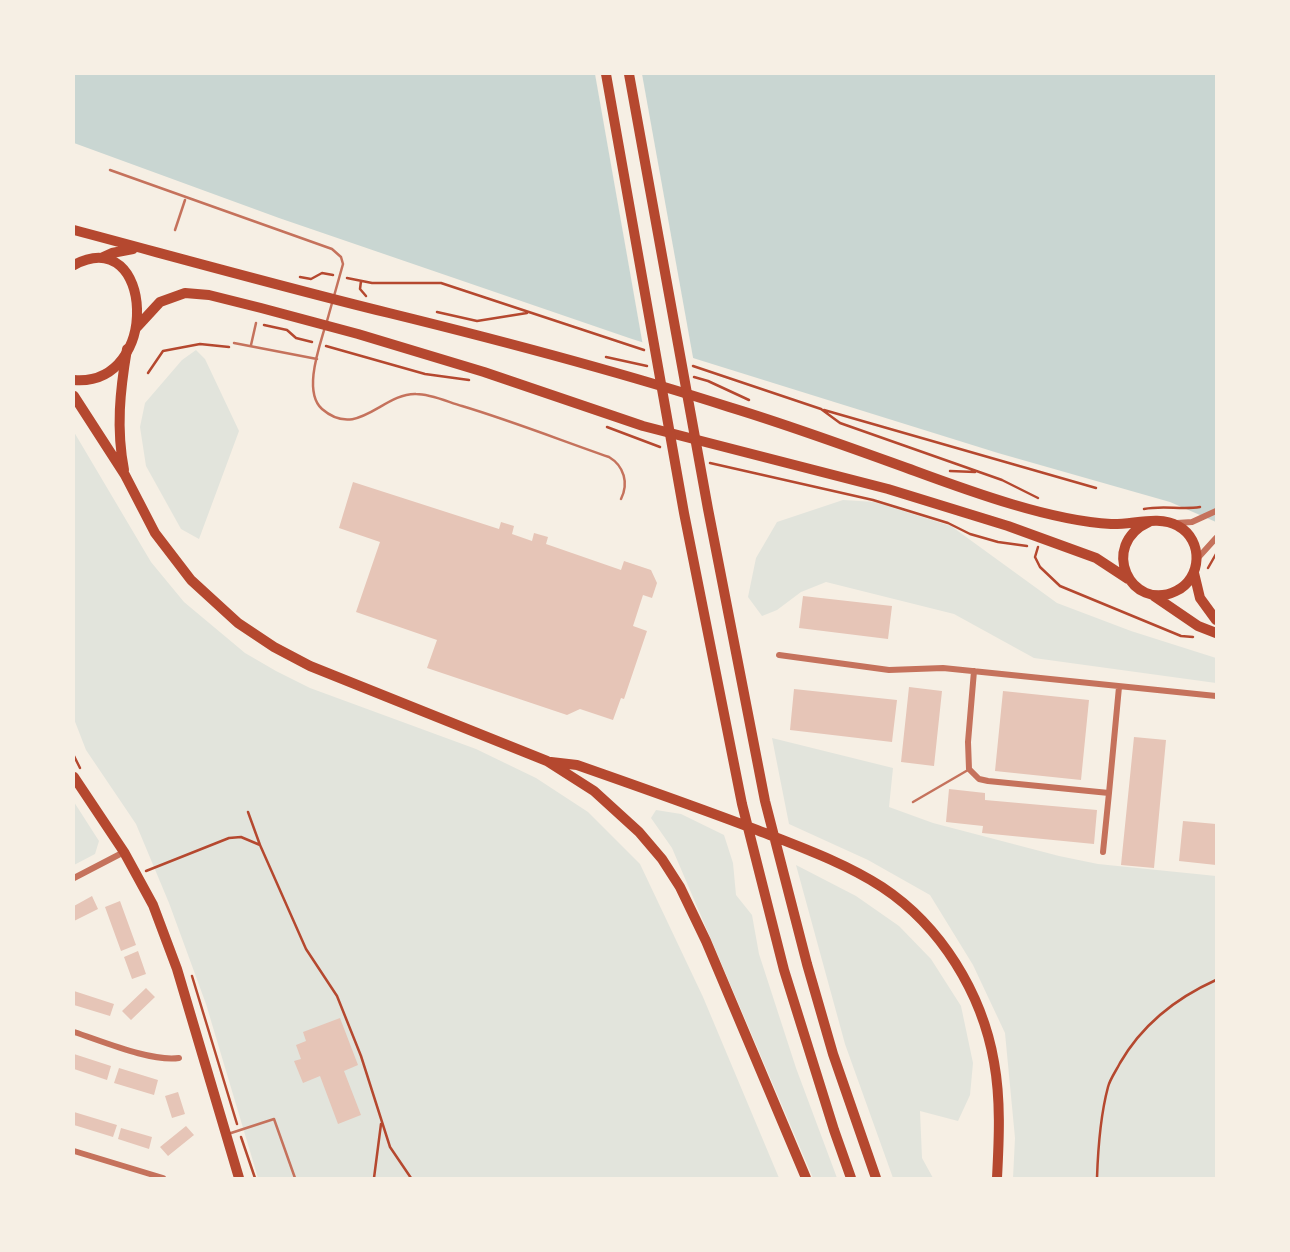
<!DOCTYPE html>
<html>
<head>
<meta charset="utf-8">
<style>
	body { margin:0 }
	#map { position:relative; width:1290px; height:1252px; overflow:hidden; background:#f6efe4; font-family:Commissioner,sans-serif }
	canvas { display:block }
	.frame { position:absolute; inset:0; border:75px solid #f6efe4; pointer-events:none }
</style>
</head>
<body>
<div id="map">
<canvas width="1290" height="1252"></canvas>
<div class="frame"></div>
</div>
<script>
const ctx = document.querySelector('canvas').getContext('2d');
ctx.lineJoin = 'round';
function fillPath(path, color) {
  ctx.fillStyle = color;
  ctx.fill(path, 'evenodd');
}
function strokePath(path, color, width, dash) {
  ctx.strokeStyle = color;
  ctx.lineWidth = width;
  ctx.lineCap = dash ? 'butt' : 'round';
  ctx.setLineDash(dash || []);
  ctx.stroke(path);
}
fillPath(new Path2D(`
	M196 350 205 359 239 431 199 539 181 529 146 466 140 427 145 403 182 360Z
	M74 432 151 562 184 602 245 653 276 671 310 688 476 749 536 778 588 812 640 864 703 997 779 1178H258L206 1004 169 903 136 824 86 750 74 719Z
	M843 500 875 502 951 526 1057 603 1131 631 1216 658V683L1034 658 954 614 826 582 801 592 777 610 762 616 748 597 756 558 777 522Z
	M772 738 893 768 889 807 933 823 1059 856 1098 864 1216 876V1178H1013L1015 1138 1005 1033 973 965 930 895 868 860 789 824Z
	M74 802 99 841 95 854 74 865Z
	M656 810 681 814 724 835 733 863 736 895 752 915 759 954 796 1068 837 1178H813L672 848 651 818Z
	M796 865 856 896 899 926 931 959 961 1006 973 1063 970 1095 958 1121 920 1111 922 1158 933 1178H893L845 1044Z`), '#e2e4dc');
fillPath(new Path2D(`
	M74 74H1216V522L1170 502 998 453 632 339 279 218 74 143Z`), '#c9d6d2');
fillPath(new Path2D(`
	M595 74H642L694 363 643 346Z`), '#f6efe4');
fillPath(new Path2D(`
	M353 482 499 529 501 522 514 526 512 534 532 541 534 533 548 537 546 544 621 570 624 561 651 570 657 583 652 598 643 595 633 626 647 631 624 699 621 698 613 720 580 709 567 715 427 668 437 640 356 612 380 542 339 528Z
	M803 596 892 606 888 639 799 628Z
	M909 687 942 691 934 766 901 762Z
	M794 689 897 700 892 742 790 730Z
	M1003 691 1089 700 1081 780 995 771Z
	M1134 737 1166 740 1154 868 1121 865Z
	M949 789 985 793V800L1097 810 1094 844 982 833 983 826 946 822Z
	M1183 821 1216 824V865L1179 861Z
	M92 896 98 909 74 921V906Z
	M120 901 136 945 121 951 105 907Z
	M138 951 146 974 132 979 124 957Z
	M146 988 155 997 131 1020 122 1011Z
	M74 991 114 1004 110 1016 74 1005Z
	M340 1018 358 1065 344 1071 361 1115 338 1124 320 1076 303 1083 294 1061 301 1059 296 1045 306 1041 303 1032Z
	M74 1054 111 1066 107 1080 74 1069Z
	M119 1068 158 1080 154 1095 114 1083Z
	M178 1092 185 1114 172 1118 165 1096Z
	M74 1112 117 1125 113 1137 74 1125Z
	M186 1126 194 1135 168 1156 160 1147Z
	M121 1128 152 1137 149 1149 118 1139Z`), '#e6c5b7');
strokePath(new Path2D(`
	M300 277 311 279 322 273 333 275
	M347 278 372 283H441L644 350
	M361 281 360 289 366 296
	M437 312 477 321 527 313
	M264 325 287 330 296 338 312 342
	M326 346 425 374 469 380
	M606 357 647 366
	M693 366 821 409 840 423 1002 480 1038 498
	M148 373 163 351 200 344 229 347
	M694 377 708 381 749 400
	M824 410 1096 488
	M607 427 660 447
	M710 463 873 500 948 523 970 534 998 542 1027 546
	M950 471 975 472
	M1144 509C1163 505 1181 510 1200 507
	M1038 547 1035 557 1040 567 1060 586 1181 636 1193 637
	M1208 568 1216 554
	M74 756 80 768
	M248 812 260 845
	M146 871 229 838 241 837 260 845 306 949 337 996 361 1056 390 1147 411 1178
	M192 976 237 1124
	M241 1137 255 1178
	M374 1178 381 1124
	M1097 1178C1098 1148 1100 1117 1108 1087 1110 1079 1116 1071 1120 1063 1142 1025 1176 998 1216 980`), '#b5482f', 2.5);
strokePath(new Path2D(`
	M110 170 332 249 341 257 343 264 327 321
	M175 230 185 200
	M325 327C319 348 303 392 322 409 358 440 382 393 416 394 431 394 448 402 462 406 512 421 560 440 609 457 624 466 629 483 621 499
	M234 343 317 359
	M251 345 256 323
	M913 802 968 770
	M228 1134 274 1119 295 1178`), '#c5725c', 2.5);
strokePath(new Path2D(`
	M1177 523 1192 522 1216 511
	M1197 559 1216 538
	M779 655 889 670 943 668 1216 696
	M974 671 968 742 969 769 979 779 988 781 1109 793 1119 687
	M1103 852 1109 793
	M74 878 124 852
	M74 1032C102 1041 151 1062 179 1058
	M74 1151 163 1178`), '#c5725c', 6);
strokePath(new Path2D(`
	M74 230C179 258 283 287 389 313 503 341 617 371 729 407 792 426 854 449 915 471 972 492 1052 521 1111 524 1132 525 1159 515 1178 526 1204 540 1202 579 1176 591 1131 613 1098 545 1149 522
	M101 258 112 253 133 249
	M74 265C154 222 162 387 74 380
	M137 327 160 302 185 293 209 295 261 308 358 334 484 372 643 426 888 489 1008 526 1096 558 1128 579
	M1194 573 1200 598 1216 620
	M1154 596 1198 626 1216 633
	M74 777 124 852 153 905 177 969 239 1178`), '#b5482f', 10);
strokePath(new Path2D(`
	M606 74 684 513 742 804 784 970 834 1130 851 1178
	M629 74 708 509 765 801 807 964 833 1054 876 1178
	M74 396 125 475 155 533 191 580 238 623 274 647 310 666 547 761 594 791 639 832 662 859 680 887 706 941 806 1178
	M124 470C116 428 120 391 127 349
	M551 762 577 765C637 786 697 807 757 830 800 847 843 862 882 887 941 926 982 993 994 1062 1001 1100 999 1140 997 1178`), '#b5482f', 10);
</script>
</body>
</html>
